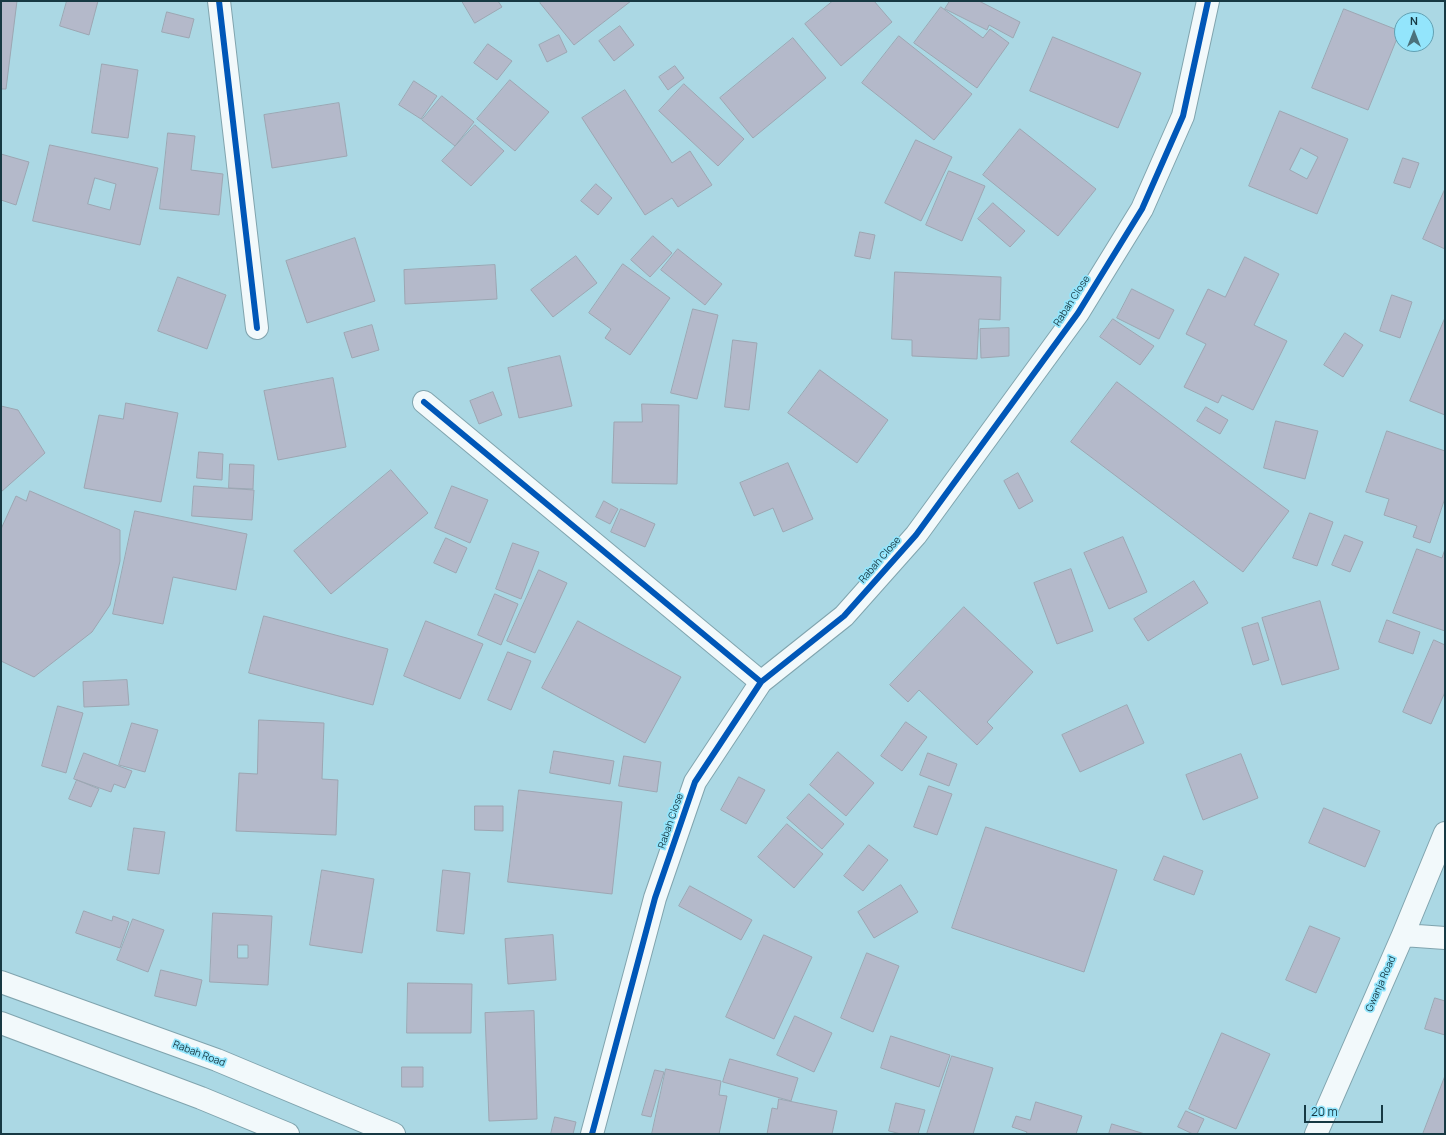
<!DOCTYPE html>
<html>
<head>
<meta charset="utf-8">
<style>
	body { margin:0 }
	#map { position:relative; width:1446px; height:1135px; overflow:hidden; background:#abd8e4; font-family:Manrope,sans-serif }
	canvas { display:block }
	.frame { position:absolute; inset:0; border:2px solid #173943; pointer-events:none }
	.north { position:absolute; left:1394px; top:12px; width:40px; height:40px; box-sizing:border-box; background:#93e5fc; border:1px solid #61a0b2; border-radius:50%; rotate:0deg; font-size:11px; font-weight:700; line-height:16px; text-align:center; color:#173943 }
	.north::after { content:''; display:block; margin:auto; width:14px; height:18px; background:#4b717b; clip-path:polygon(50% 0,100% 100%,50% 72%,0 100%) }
	.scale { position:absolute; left:1304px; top:1105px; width:79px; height:18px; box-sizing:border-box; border:2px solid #173943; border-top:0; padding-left:5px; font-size:12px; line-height:14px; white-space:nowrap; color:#173943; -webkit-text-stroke:3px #93e5fc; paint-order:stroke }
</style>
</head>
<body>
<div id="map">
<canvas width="1446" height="1135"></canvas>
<div class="frame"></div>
<div class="north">N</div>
<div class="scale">20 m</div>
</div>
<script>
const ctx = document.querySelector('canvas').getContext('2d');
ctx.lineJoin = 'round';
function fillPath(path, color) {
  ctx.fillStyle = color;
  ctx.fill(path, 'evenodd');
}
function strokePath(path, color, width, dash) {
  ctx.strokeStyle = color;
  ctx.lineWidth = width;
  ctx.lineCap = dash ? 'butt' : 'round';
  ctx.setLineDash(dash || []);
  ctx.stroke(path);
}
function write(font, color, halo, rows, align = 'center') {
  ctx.font = font + ' Manrope,sans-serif';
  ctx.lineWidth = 3.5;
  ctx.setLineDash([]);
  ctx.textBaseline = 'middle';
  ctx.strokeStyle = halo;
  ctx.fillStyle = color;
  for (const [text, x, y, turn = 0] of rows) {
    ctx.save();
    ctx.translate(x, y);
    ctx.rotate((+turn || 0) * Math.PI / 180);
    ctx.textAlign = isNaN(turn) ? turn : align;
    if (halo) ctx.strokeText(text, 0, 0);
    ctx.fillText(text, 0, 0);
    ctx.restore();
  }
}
const building = new Path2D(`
	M1 1H17L6 89H1Z
	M67 1H98L89 35 60 26Z
	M462 1H498L502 7 475 23Z
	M542 1H631L574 45 540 3Z
	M833 1H874L892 22 841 66 805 24Z
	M950 1H979L1020 22 1013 38 989 25 987 30 945 9Z
	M941 7 983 38 990 29 1009 43 977 88 914 43Z
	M1344 9 1400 31 1368 110 1312 88Z
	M167 12 194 19 189 38 162 32Z
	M620 26 634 45 614 61 599 41Z
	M559 35 567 52 547 62 539 45Z
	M899 36 972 94 934 140 862 83Z
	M1053 37 1141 73 1118 128 1030 91Z
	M793 38 826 78 753 138 720 98Z
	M488 44 512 61 497 80 474 63Z
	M102 64 138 70 128 138 92 133Z
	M675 66 684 78 668 90 659 77Z
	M510 80 549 112 515 151 477 119Z
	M414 81 437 96 421 119 399 105Z
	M684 84 744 139 718 166 659 111Z
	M625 90 672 163 690 151 712 185 678 207 672 198 645 215 582 118Z
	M442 96 474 122 455 146 422 120Z
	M339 103 347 156 272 168 264 115Z
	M1280 111 1348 139 1317 214 1249 186ZM1301 148 1318 157 1307 179 1290 170Z
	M475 125 504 151 471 186 442 161Z
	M1020 129 1096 189 1058 236 983 175Z
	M168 133 195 136 191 170 223 174 219 215 160 209Z
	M916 140 952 157 921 221 885 203Z
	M50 145 158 168 140 245 33 221ZM95 178 116 184 110 210 88 204Z
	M1 154 29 162 16 205 1 200Z
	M1403 158 1419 163 1410 188 1394 183Z
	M949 171 985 186 962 241 926 225Z
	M596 184 612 198 598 215 581 201Z
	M1445 189V249L1423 239Z
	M993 203 1025 231 1010 247 978 219Z
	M860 232 875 235 870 259 855 256Z
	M653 236 672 253 650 277 631 260Z
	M355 238 375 301 307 323 286 261Z
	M678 249 722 284 705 305 661 270Z
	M576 256 597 283 553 317 531 290Z
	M1245 257 1279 274 1254 325 1287 341 1253 410 1222 395 1218 403 1184 387 1206 344 1186 334 1208 289 1225 297Z
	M623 264 670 298 630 355 605 338 611 329 589 313Z
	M495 265 497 299 405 304 404 270Z
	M895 272 1001 277 1000 320 979 319 977 359 912 356V340L892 339Z
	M178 277 226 295 207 349 158 331Z
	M1132 289 1174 310 1159 339 1117 318Z
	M1392 295 1412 302 1400 338 1380 331Z
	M693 309 718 315 697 399 671 393Z
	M1445 318V415L1410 401Z
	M1113 319 1154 346 1140 365 1100 337Z
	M372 325 379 350 352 358 344 333Z
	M1009 328V356L981 358 980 329Z
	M1345 333 1363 345 1343 377 1324 365Z
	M733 340 757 343 749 410 725 407Z
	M560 356 572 406 519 418 508 368Z
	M820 370 888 420 857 463 788 413Z
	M333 378 346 447 278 460 264 391Z
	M1117 382 1289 511 1243 572 1071 442Z
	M493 392 502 415 479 424 470 401Z
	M126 403 178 413 161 502 84 488 99 415 123 419Z
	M642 404 679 405 677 484 612 483 614 422H642Z
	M1 406 18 410 45 453 1 492Z
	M1206 407 1228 420 1220 434 1197 421Z
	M1276 421 1318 431 1305 479 1264 468Z
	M1387 431 1445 451V498L1430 543 1413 537 1417 526 1384 515 1389 499 1366 492Z
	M199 452 223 454 222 480 197 478Z
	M788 463 813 519 783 532 773 508 754 516 740 483Z
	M230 464 254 465 253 489 229 488Z
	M391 470 428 513 331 594 294 551Z
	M1018 473 1033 501 1019 509 1004 481Z
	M194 486 254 490 252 520 192 516Z
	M452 486 488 500 470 543 435 528Z
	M30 491 120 530V561L110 605 92 632 34 677 1 661V529L16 496 26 501Z
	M604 501 618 509 610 524 596 517Z
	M621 509 655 524 645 547 611 532Z
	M135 511 247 534 236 590 173 577 163 624 113 614Z
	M1310 513 1333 522 1317 566 1293 558Z
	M1345 535 1363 542 1350 572 1332 565Z
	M1123 537 1147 592 1109 609 1084 553Z
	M446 538 467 548 456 573 434 563Z
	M513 543 539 552 521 599 496 589Z
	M1417 549 1442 558 1445 549V631L1393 613Z
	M1071 569 1093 631 1057 644 1034 583Z
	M539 570 567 583 535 653 507 641Z
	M1194 581 1208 603 1148 641 1134 619Z
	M495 594 518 604 501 645 478 635Z
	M1320 601 1339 669 1282 685 1262 618Z
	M964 607 1033 672 987 722 993 728 977 745 919 690 908 702 890 685Z
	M264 616 388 649 373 705 249 673Z
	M1387 620 1420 632 1413 654 1379 642Z
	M426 621 483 644 460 699 404 676Z
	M578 621 681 677 645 743 542 688Z
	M1258 623 1269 660 1253 665 1242 628Z
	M1434 640 1445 645V692L1431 724 1403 712Z
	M508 652 531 661 511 710 488 700Z
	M127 680 129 705 84 707 83 682Z
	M1127 705 1144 743 1080 772 1062 735Z
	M58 706 83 713 66 773 42 766Z
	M259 720 324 723 322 779 338 780 336 835 236 831 239 773 257 774Z
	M906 722 927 737 902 771 881 756Z
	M132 723 158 730 145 772 119 765Z
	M554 751 614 761 610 784 550 773Z
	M838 752 874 783 846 816 810 785Z
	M84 753 132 771 125 788 114 784 111 792 74 779Z
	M928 753 957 764 949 786 920 775Z
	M1241 754 1258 798 1203 820 1186 775Z
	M624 756 661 762 657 792 619 786Z
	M739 777 765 790 746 824 721 810Z
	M77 780 99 789 91 807 69 799Z
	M929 786 952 794 937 835 914 827Z
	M519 790 622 802 612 894 508 882Z
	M809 794 844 824 822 849 787 818Z
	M475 806H503V831L475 830Z
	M1324 808 1380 831 1365 867 1309 843Z
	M787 824 823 854 794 888 758 857Z
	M986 827 1117 870 1084 972 952 928Z
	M134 828 165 832 159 874 128 870Z
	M869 845 888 860 863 891 844 876Z
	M1164 856 1203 871 1194 895 1154 880Z
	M322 870 374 879 362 953 310 945Z
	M443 870 470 873 464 934 437 931Z
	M901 885 918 912 874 938 858 912Z
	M690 886 752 920 741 940 679 906Z
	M84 911 112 921 113 916 129 922 120 948 76 933Z
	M213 913 272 916 268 985 210 982ZM238 945H248V958H238Z
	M133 919 164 930 148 972 117 960Z
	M1310 926 1340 938 1316 993 1286 980Z
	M553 935 556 980 508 984 505 939Z
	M764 935 812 957 774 1039 726 1017Z
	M867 953 899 966 873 1032 841 1018Z
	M161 970 202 980 196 1006 155 996Z
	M408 983 472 984 471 1033H407Z
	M1435 998 1445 1001V1035L1425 1029Z
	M534 1011 537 1119 489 1121 485 1013Z
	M795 1016 832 1033 814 1072 777 1055Z
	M1222 1033 1270 1054 1236 1129 1189 1109Z
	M891 1036 950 1055 939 1087 881 1068Z
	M952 1056 993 1068 973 1134H927Z
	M730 1059 798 1078 791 1101 723 1082Z
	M402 1067H423V1087H402Z
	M666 1069 721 1081 719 1095 727 1096 719 1134H652Z
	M655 1070 664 1072 651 1117 642 1115Z
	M1445 1076V1134H1423Z
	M779 1099 837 1111 832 1134H767L772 1108 777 1109Z
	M1036 1102 1082 1116 1076 1134H1026L1027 1132 1012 1127 1016 1116 1030 1120Z
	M896 1103 925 1110 918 1134H901L889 1131Z
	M1186 1111 1204 1119 1197 1134H1193L1178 1127Z
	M555 1117 576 1122 573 1134H551Z
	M1112 1124 1145 1134H1109Z`);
fillPath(building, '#b4b9ca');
strokePath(building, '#9ca6b2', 1);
const street = new Path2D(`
	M219 1 257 328
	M424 402 761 682
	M1403 935 1445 938
	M592 1134 655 898 695 782 761 682 844 616 916 535 1078 313 1142 209 1183 116 1208 1
	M1316 1134 1403 935 1445 833`);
const primary = new Path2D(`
	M1 982 217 1060 394 1134
	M1 1023 201 1098 288 1134`);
strokePath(street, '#80a4ae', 24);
strokePath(primary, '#80a4ae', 24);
strokePath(street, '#f2f9fb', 22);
strokePath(primary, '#f2f9fb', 22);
strokePath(new Path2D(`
	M219 1 257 328
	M424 402 761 682
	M592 1134 655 898 695 782 761 682 844 616 916 535 1078 313 1142 209 1183 116 1208 1`), '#0057b8', 6);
write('10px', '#173943', '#93e5fc', [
	["Rabah Close",1072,301,-57],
	["Rabah Close",880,560,-49],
	["Rabah Close",671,821,-71],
	["Gwanja Road",1381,984,-66],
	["Rabah Road",199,1054,21]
]);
</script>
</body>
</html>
